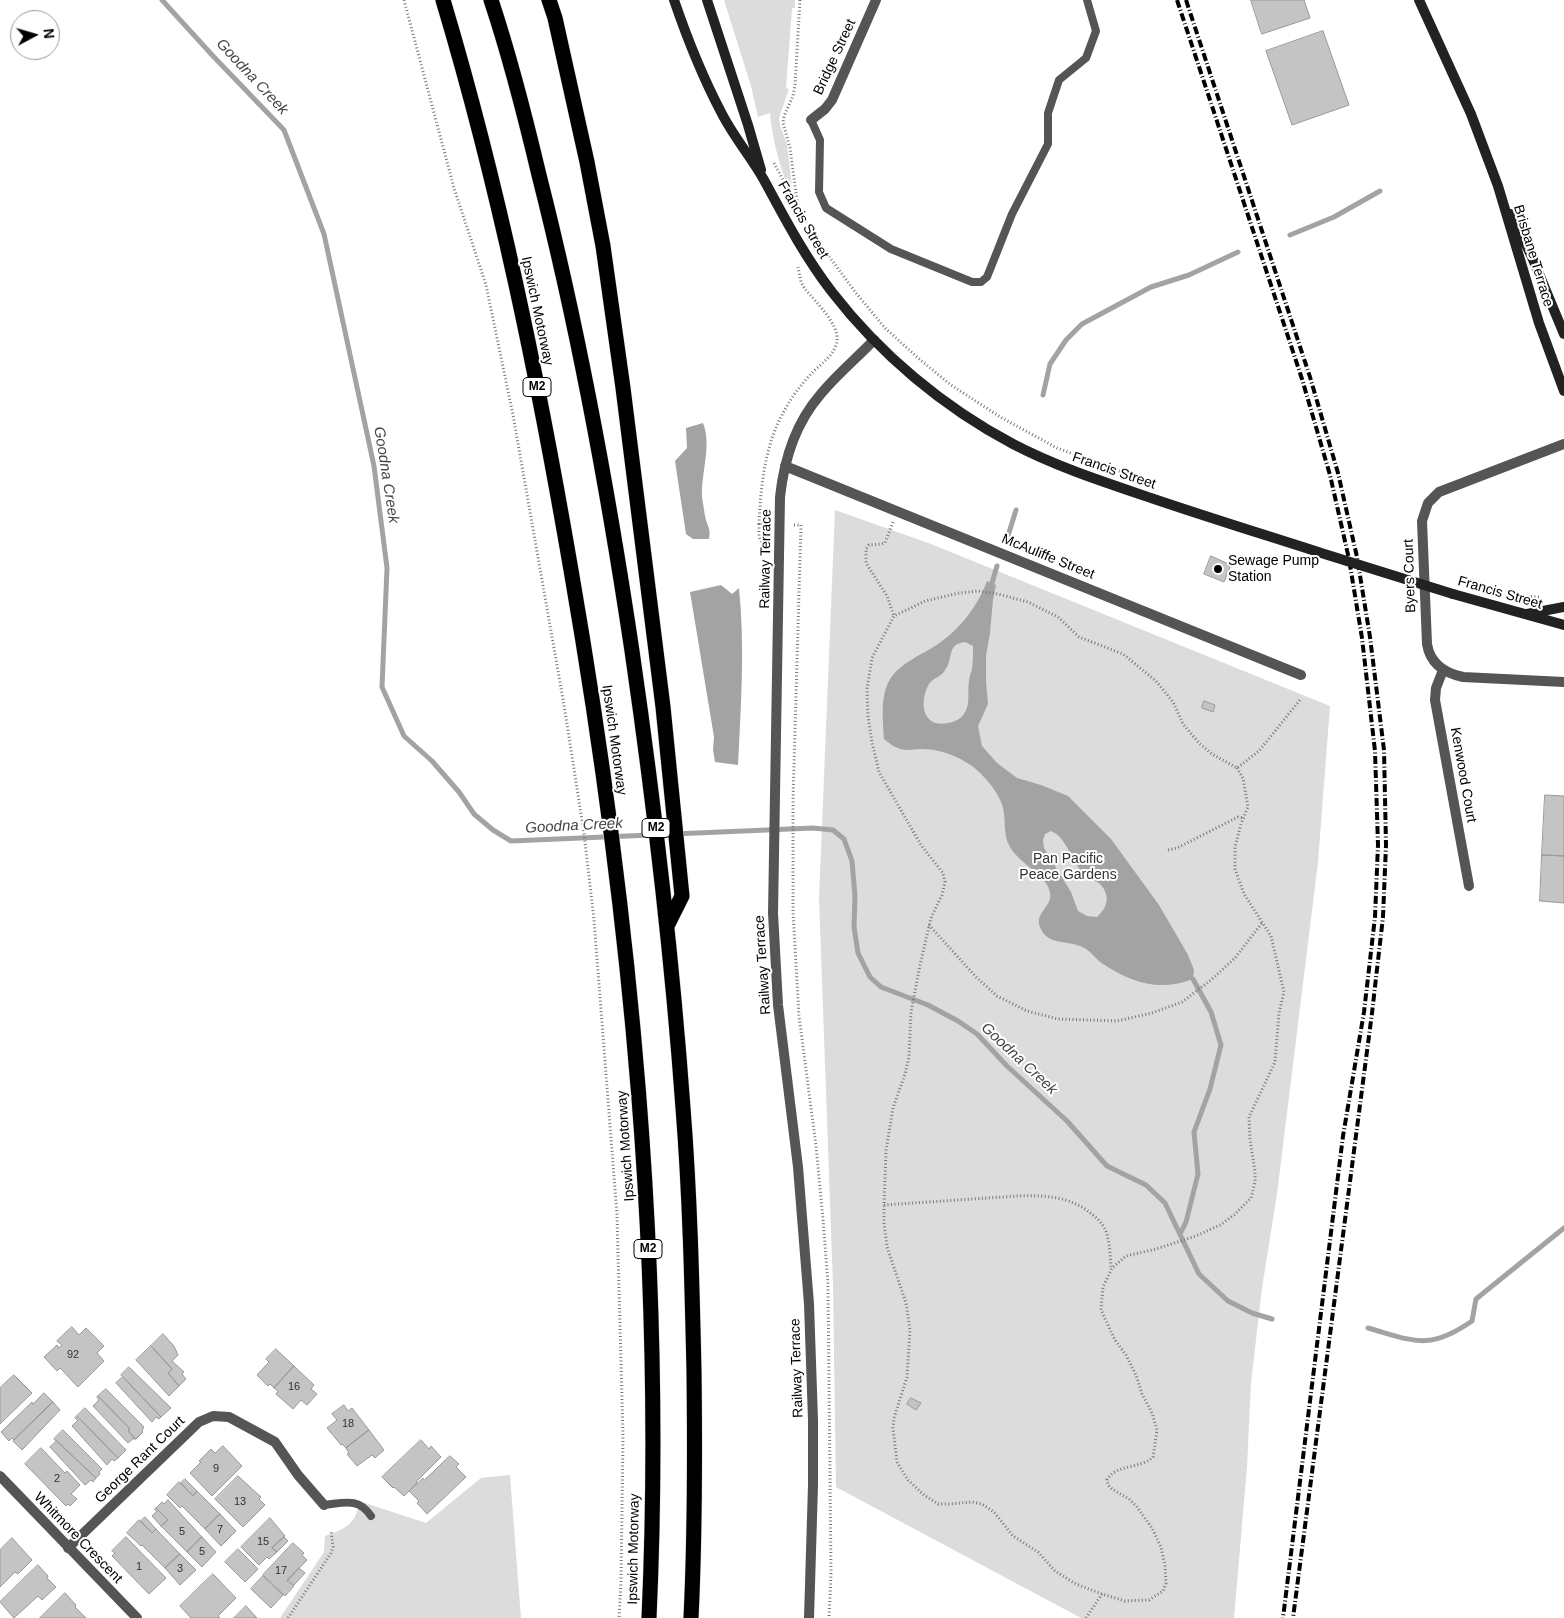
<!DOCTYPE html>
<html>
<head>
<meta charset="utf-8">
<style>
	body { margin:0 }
	#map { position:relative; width:1564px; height:1618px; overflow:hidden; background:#fff; font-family:Helvetica,sans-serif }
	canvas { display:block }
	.north { position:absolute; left:10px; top:10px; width:50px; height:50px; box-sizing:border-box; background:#fff; border:1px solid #999; border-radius:50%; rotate:84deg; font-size:14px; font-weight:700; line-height:20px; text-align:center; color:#000 }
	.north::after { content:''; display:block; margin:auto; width:18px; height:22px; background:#000; clip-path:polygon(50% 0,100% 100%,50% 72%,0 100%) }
</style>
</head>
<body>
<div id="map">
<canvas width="1564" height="1618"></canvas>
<div class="north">N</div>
</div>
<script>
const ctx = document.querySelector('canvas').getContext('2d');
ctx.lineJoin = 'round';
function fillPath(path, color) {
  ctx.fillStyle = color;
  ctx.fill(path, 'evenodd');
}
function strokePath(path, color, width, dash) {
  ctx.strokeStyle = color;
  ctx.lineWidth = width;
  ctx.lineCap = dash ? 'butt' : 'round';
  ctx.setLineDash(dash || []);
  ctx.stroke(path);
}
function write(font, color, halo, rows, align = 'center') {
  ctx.font = font + ' Helvetica,sans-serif';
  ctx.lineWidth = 4;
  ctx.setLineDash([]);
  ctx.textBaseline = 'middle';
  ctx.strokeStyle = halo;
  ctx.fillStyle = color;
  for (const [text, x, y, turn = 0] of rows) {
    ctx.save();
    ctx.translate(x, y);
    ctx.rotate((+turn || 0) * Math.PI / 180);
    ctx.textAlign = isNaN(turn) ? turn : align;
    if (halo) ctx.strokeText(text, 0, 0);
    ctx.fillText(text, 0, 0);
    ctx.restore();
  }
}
fillPath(new Path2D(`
	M724 0H795V8H792L786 88 789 89 779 118 780 125 787 144 793 196C781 175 772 138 770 113L758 117 751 86Z
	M835 510 931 544 1330 706 1318 862 1277 1194 1262 1288 1251 1383 1247 1467 1234 1618H1081L836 1487 833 1285 819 898Z
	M510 1475 521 1618H280L324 1552 325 1536C345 1529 357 1524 359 1501L426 1523 481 1478Z`), '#dcdcdc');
fillPath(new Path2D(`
	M703 423C712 445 701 473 702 497 703 503 704 510 705 516 707 526 711 528 709 539H693L686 534 675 461 687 448 686 428Z
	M987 581 996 585 993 600 990 633 986 656V681L988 704 978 726 982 746 997 763 1017 778 1041 785 1068 796 1111 839 1159 905 1180 941 1188 955 1194 970 1193 979C1159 992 1132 983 1103 964 1094 958 1091 950 1080 946 1068 941 1049 944 1042 931 1031 913 1053 908 1050 893 1048 875 1017 863 1009 845 1003 834 1006 820 1003 808 1000 796 991 784 983 776 969 760 943 749 922 749 917 749 912 750 907 750 898 750 890 744 884 739 883 721 880 698 889 681 899 663 922 655 938 644 959 630 978 606 987 581ZM965 642 973 646C973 654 973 662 972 669 971 673 969 677 969 681 967 692 971 704 964 714 961 719 954 722 948 723 925 728 919 707 927 688 931 678 937 679 943 673 945 671 945 669 947 667 953 655 948 644 965 642ZM1051 831C1065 836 1072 860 1081 871 1088 881 1102 879 1106 894 1109 904 1103 911 1097 917L1087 916 1078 911 1071 892 1044 848 1043 840 1045 834Z
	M721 585 732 594 739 588C745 647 741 705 738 765L715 762 713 750 714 737 690 592Z`), '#a3a3a3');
strokePath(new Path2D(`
	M162 0 213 56 284 130 324 234 374 466 387 568 382 687 404 736 432 761 459 792 474 814 493 830 511 841 813 828 833 830 844 839 852 861 855 896 854 927 858 953 870 977 881 987 928 1005 958 1021 977 1034 1007 1066 1067 1121 1107 1166 1146 1185 1165 1203 1199 1274 1228 1301 1252 1313 1272 1319
	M1290 235 1334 217 1380 191
	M1043 395 1050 364 1066 340 1082 324 1151 287 1189 275 1238 252
	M1007 539 1016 510
	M990 590 997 566
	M1180 1234 1186 1222 1198 1174 1194 1132 1210 1089 1221 1045 1211 1012 1193 979
	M1368 1328C1414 1341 1429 1351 1472 1321L1476 1299 1564 1228`), '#a3a3a3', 5);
const building = new Path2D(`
	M1251 0H1304L1310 18 1262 34Z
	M1323 31 1349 105 1292 125 1266 51Z
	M1211 556 1231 565 1224 582 1204 574Z
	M1204 701 1215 705 1213 712 1202 708Z
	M1545 795 1564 796V856L1542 855Z
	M1542 855 1564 856V903L1540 901Z
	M72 1327 79 1335 86 1328 104 1346 97 1353 104 1361 78 1387 60 1368 57 1371 44 1357 57 1345 59 1348 62 1345 57 1341Z
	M163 1334 174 1346 178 1355 172 1361 184 1372 182 1374 186 1379 179 1386 168 1373 172 1369 151 1346Z
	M151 1346 172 1369 168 1373 179 1386 169 1396 136 1360Z
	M276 1349 294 1366 274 1388 270 1384 268 1386 257 1375 269 1362 266 1359Z
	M294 1366 314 1385 311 1389 317 1394 307 1405 301 1400 293 1409 276 1394 278 1391 274 1388Z
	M129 1367 171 1408 161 1417 121 1375Z
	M14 1375 32 1393 0 1424V1388Z
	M123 1377 161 1417 159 1419 156 1417 152 1422 116 1383Z
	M106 1389 144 1427 142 1431 143 1432 136 1439 129 1432V1428L98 1396Z
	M44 1393 53 1402 14 1440 12 1438 9 1441 1 1432 32 1402 33 1404Z
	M98 1396 129 1428V1432L135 1440 134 1438 128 1443 93 1406 99 1400 97 1397Z
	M911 1398 921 1403 916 1410 907 1404Z
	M53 1402 60 1410 22 1450 13 1441Z
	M344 1405 348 1411 352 1408 369 1430 346 1448 342 1444 341 1445 327 1428 337 1420 332 1414Z
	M85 1408 126 1450 118 1458 77 1416Z
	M77 1416 118 1458 114 1461 112 1459 107 1465 72 1426 78 1420 75 1418Z
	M63 1430 102 1469 99 1472 100 1474 96 1478 54 1439Z
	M369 1430 384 1450 375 1458 372 1455 357 1466 347 1454 349 1453 346 1448Z
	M421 1440 429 1449 431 1446 441 1457 416 1482 417 1483 404 1496 394 1487 393 1488 382 1477Z
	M57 1441 96 1478 93 1482 91 1480 85 1485 50 1447Z
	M223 1446 242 1466 212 1496 190 1473 201 1462 199 1461 211 1449 215 1453Z
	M41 1448 65 1473 67 1471 80 1485 71 1494 77 1499 70 1506 68 1504 66 1506 25 1464Z
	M450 1456 459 1464 456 1467 466 1477 427 1514 417 1503 419 1501 409 1491 423 1478 424 1480Z
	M238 1476 261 1497 259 1499 265 1505 243 1527 215 1499Z
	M185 1479 197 1491 193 1496 181 1483Z
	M179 1482 193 1496 197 1491 220 1514 205 1529 182 1506 180 1508 167 1495Z
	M168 1500 202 1537 187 1552 161 1526 168 1520 156 1508 162 1502 164 1504Z
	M156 1508 168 1520 161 1526 152 1516 157 1511 155 1510Z
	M220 1514 236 1531 221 1546 205 1529Z
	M145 1517 156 1529 152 1533 141 1521Z
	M270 1518 285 1536 272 1548 277 1552 269 1559 267 1557 259 1565 241 1547Z
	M139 1520 152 1533 156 1529 180 1554 165 1568 142 1545 141 1546 127 1533Z
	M126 1537 166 1578 149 1594 112 1556 115 1553 112 1551Z
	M202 1537 216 1552 202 1567 187 1552Z
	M284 1537 288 1541 277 1552 272 1548Z
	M12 1538 32 1560 18 1574 15 1572 0 1587V1550Z
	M293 1543 304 1553 302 1555 307 1560 287 1581 294 1586 285 1596 263 1575Z
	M238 1549 258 1569 245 1582 225 1562Z
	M180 1554 196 1570 180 1585 165 1568Z
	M38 1565 48 1576 47 1578 56 1587 42 1600 38 1596 14 1618 0 1602Z
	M299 1568 305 1573 294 1585 288 1580Z
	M213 1574 236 1598 218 1616 220 1618H191L180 1606Z
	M263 1576 283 1595 271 1608 251 1589Z
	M65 1593 76 1605 75 1607 86 1618H40Z
	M246 1606 257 1618H234Z`);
fillPath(building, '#c4c4c4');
strokePath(building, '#999', 1);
const motorway = new Path2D(`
	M443 0C499 187 538 378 571 570 631 916 665 1267 649 1618
	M491 0C510 57 525 116 539 175 579 332 608 490 632 651 654 803 672 955 683 1108 690 1196 692 1284 694 1371 695 1454 695 1536 691 1618
	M549 0 555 18 587 162 603 246 623 388 663 707 682 896 667 926`);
strokePath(motorway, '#dbdbdb', 16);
strokePath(new Path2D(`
	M404 0 454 188 486 285 513 415 564 705 584 833 594 920 617 1215 623 1435 621 1582 619 1618
	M800 0 795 85 793 96 784 116 783 123 790 148 798 208 814 236 856 293 885 328 918 358 951 385 1002 418 1057 448 1135 477
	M774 163 797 206
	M893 522 885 543 881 544 869 545 866 549V563L887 596 894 616
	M759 524V537L765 548
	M766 524H759C761 483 765 442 787 406 793 395 801 385 810 375 819 365 836 355 837 340 839 324 815 301 805 289L801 282 798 267
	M794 525H801L793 799V912L799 1016 816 1146 823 1219 828 1284 831 1574 829 1618
	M1510 595 1539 597
	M1237 768 1243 778 1248 807 1241 824 1235 847V869L1244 894 1271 936 1284 992 1279 1013 1275 1062 1249 1117 1250 1140 1255 1171V1182L1251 1198 1234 1215 1220 1225 1196 1236 1156 1249 1126 1256 1112 1268 1103 1287 1101 1310 1115 1340 1126 1355 1136 1375 1142 1394 1152 1413 1157 1430 1153 1457C1141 1469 1115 1464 1107 1480L1108 1485 1112 1489 1129 1499 1137 1507 1152 1528 1161 1547 1165 1566 1166 1583 1163 1591 1149 1600 1125 1601 1102 1594 1076 1584 1055 1571 1038 1552 1013 1536 994 1512 982 1504 972 1502 949 1504H938L924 1495 908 1480 897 1462 893 1428 894 1418 907 1377 910 1330 906 1303 887 1247 884 1223V1205L886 1151 893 1108 905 1074 909 1057 911 1012 920 965 931 918 942 895 945 882 943 873 921 845 879 772 872 742 868 717 867 689 872 658 894 616 925 601 959 593 978 591 998 594 1028 602 1058 617 1079 637 1123 654 1156 681 1173 702 1183 724 1199 743 1212 754 1237 768 1259 751 1300 700
	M1168 850 1177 848 1238 817 1244 818
	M929 925 976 977 997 996 1027 1011 1058 1019 1117 1021 1152 1013 1182 1002 1211 980 1235 958 1262 923
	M884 1205 1017 1196C1045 1195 1073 1196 1095 1217 1099 1220 1102 1224 1105 1229 1110 1240 1110 1255 1111 1267
	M288 1618 331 1553 333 1547 331 1530
	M1086 1618 1102 1594`), '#777', 3, [1, 2.5]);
strokePath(new Path2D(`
	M811 120 820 140 819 192 826 208 891 249 972 282H981L987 277 1012 214 1048 144V113L1059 80 1086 58 1096 31 1087 0
	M324 1505C344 1503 358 1497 371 1516`), '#555', 8);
strokePath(new Path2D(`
	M811 120 825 109 832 100 876 0
	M1564 444 1439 492 1428 503 1422 521 1427 644C1430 663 1444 673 1463 677L1564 682
	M785 466 1301 675
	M1443 670 1436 688 1435 700 1469 886
	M0 1476 137 1618
	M68 1548 199 1422 213 1416 229 1417 275 1442 298 1475 324 1505
	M809 1618 813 1485V1420L809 1304 798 1167 778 1005 773 913 780 497C784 460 795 424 820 395 836 375 856 359 874 340`), '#555', 10);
strokePath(new Path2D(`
	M674 0C687 38 702 76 721 112 733 136 751 157 764 180 785 219 805 257 832 292 880 354 943 407 1013 444 1057 467 1104 482 1151 498 1207 517 1262 534 1318 552
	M707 0 748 125 761 170
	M1419 0 1471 114 1498 186 1539 323 1564 391
	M1511 214 1532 257 1564 334
	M1453 594 1564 625
	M1527 614 1564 607`), '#222', 10);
strokePath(motorway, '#000', 15);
strokePath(new Path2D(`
	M1177 0 1302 379 1330 475 1349 559 1362 638 1375 751 1378 845 1375 917 1364 1012 1343 1136 1283 1618
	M1186 0 1310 377 1338 473 1357 557 1370 637 1384 750 1386 845 1383 917 1372 1013 1293 1618`), '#000', 4, [8, 2.5, 1, 2.5]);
strokePath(new Path2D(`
	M1318 552 1453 594`), '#222', 10);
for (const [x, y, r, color] of [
	[1218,569,5,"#000"]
]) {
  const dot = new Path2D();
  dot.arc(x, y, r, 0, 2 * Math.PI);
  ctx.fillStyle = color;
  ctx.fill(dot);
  strokePath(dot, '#fff', 2);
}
write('11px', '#313131', null, [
	["92",73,1355],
	["16",294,1387],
	["18",348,1424],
	["9",216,1469],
	["2",57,1479],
	["13",240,1502],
	["7",220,1530],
	["5",182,1532],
	["15",263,1542],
	["5",202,1552],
	["1",139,1567],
	["3",180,1569],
	["17",281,1571]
]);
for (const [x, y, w] of [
	[537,387,28],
	[656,828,28],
	[648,1249,28]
]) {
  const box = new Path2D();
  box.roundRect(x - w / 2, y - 9.5, w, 19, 4);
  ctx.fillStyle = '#fff';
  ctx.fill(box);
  strokePath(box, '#000', 1);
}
write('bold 12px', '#000', null, [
	["M2",537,387],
	["M2",656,828],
	["M2",648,1249]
]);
write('14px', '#000', '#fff', [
	["Bridge Street",835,57,-65],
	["Francis Street",803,220,60],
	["Brisbane Terrace",1533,256,73],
	["Ipswich Motorway",537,311,78],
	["Francis Street",1114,471,19],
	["McAuliffe Street",1048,557,22],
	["Railway Terrace",766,559,-89],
	["Byers Court",1410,576,-92],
	["Francis Street",1500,593,16],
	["Ipswich Motorway",614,740,82],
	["Kenwood Court",1463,775,80],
	["Railway Terrace",763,965,-94],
	["Ipswich Motorway",626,1146,-94],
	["Railway Terrace",797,1368,-92],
	["George Rant Court",140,1460,-44],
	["Whitmore Crescent",78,1538,46],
	["Ipswich Motorway",634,1549,-89]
]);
write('14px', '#000', '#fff', [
	["Sewage Pump",1228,561],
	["Station",1228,577]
], 'left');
write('14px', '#333', '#fff', [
	["Pan Pacific",1068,859],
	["Peace Gardens",1068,875]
]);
write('italic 15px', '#444', '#fff', [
	["Goodna Creek",252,77,47],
	["Goodna Creek",386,475,81],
	["Goodna Creek",574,826,-3],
	["Goodna Creek",1019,1059,43]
]);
</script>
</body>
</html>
